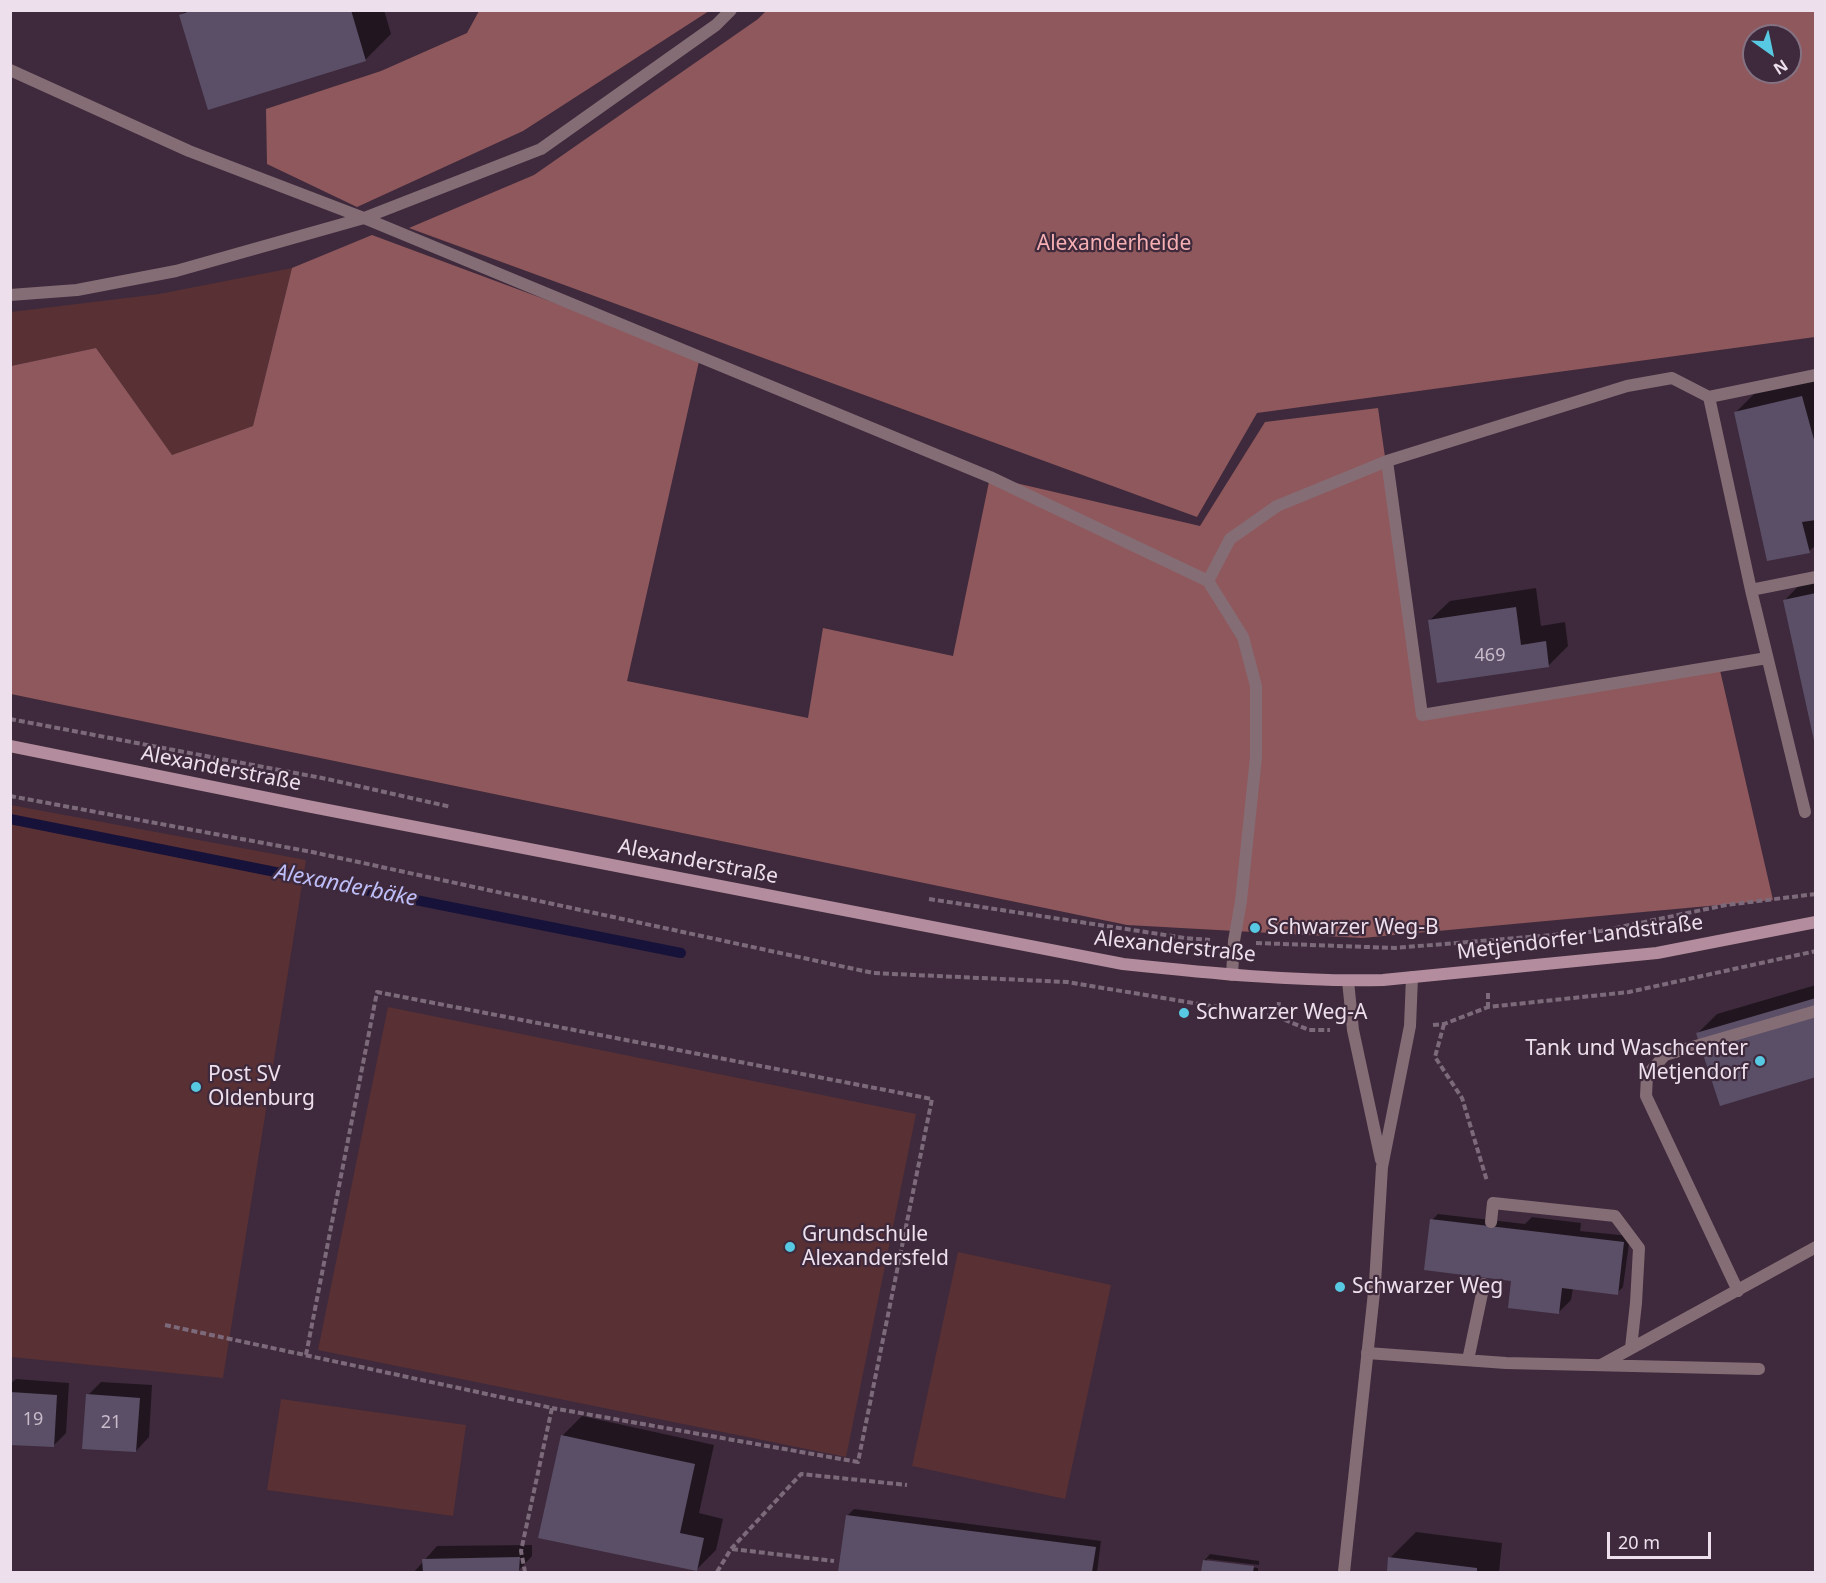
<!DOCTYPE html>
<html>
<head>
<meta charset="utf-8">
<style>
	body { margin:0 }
	#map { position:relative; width:1826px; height:1583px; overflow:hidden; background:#3e2a3c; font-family:"Noto Sans",sans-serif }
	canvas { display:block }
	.frame { position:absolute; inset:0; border:12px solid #eddfeb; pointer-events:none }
	.north { position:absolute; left:1742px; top:24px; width:60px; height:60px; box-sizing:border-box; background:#3e2a3c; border:2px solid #847282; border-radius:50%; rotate:147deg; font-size:16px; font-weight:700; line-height:24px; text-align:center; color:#eddfeb }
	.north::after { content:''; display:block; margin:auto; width:21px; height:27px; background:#58c9e3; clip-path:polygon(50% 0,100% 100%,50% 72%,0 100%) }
	.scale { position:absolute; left:1607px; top:1532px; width:104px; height:27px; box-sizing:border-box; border:3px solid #eddfeb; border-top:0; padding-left:8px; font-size:18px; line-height:21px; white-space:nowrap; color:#eddfeb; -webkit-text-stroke:4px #3e2a3c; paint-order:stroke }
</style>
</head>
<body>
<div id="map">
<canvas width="1826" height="1583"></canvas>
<div class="frame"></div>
<div class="north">N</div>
<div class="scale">20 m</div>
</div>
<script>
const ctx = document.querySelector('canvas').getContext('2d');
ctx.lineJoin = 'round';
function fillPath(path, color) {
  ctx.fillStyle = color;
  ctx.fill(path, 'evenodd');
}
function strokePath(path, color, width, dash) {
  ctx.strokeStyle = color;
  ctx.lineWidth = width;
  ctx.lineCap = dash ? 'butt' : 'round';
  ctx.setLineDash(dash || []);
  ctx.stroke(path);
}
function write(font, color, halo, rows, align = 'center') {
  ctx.font = font + ' "Noto Sans",sans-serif';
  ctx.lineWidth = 4.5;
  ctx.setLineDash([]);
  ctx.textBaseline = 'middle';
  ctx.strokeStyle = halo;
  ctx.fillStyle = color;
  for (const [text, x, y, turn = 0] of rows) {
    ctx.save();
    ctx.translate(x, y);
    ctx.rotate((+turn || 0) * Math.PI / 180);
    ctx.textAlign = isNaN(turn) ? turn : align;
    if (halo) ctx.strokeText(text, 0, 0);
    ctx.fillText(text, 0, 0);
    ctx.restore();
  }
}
fillPath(new Path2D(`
	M292 268 253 426 172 455 96 348 11 366V312L159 294Z
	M11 805 306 860 223 1378 11 1357Z
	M388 1007 916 1114 846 1457 318 1350Z
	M958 1252 1111 1285 1065 1499 912 1466Z
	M281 1399 466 1425 453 1516 267 1490Z`), '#593034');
fillPath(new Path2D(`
	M479 11H709L523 131 357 207 267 164 266 109 381 71 467 33Z
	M766 11H1815V337L1257 413 1197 517 409 228 534 175 758 19ZM1754 36H1790V72H1754Z
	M372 235 700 357 627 681 808 718 823 628 953 656 990 477 1200 526 1265 422 1378 408 1422 715 1719 666 1773 900 1362 938 1127 925 11 694V366L96 348 172 455 253 426 292 268Z`), '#8f585c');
fillPath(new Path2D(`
	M186 10H384L391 34 365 60 181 15Z
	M1816 379V545L1809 551 1736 412 1756 392Z
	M1816 578V743L1785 600 1804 580Z
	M1536 588 1541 626 1565 622 1568 646 1548 666 1430 620 1450 601Z
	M1816 985V1077L1697 1034 1717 1014Z
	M1438 1214 1525 1224 1532 1217 1581 1223 1580 1231 1630 1236 1623 1287 1617 1293 1573 1288 1571 1300 1558 1313 1513 1276 1432 1220Z
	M16 1379 69 1383 66 1433 53 1446 10 1444V1384Z
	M101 1382 152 1385 149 1437 136 1451 88 1395Z
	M582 1416 714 1445 699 1513 723 1519 716 1550 696 1570 562 1436Z
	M854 1509 1101 1541 1097 1572H840L847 1516Z
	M1416 1532 1502 1543 1499 1572H1388L1390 1558Z
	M532 1545V1556L519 1570 414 1572 437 1546Z
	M1210 1554 1259 1561V1565L1207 1559V1562L1258 1568V1572H1203L1204 1561Z`), '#0007');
strokePath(new Path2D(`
	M10 819 681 953`), '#171239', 10);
fillPath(new Path2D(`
	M193 10H351L366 61 208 110 179 15Z
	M1802 396 1816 447V520L1802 522 1810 553 1767 561 1734 412Z
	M1816 593V745H1815L1783 600Z
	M1516 607 1521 645 1546 641 1549 667 1437 683 1428 620Z
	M1816 998V1077L1720 1106 1696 1033Z
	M1430 1219 1624 1242 1618 1295 1562 1288 1559 1314 1508 1308 1511 1281 1424 1270Z
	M10 1392 57 1395 54 1447 10 1445Z
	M86 1394 140 1398 136 1452 82 1449Z
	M561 1435 695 1464 680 1533 704 1538 697 1571 538 1538Z
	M846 1515 1096 1547 1092 1572H838Z
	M520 1557 519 1571 423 1572 422 1559Z
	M1388 1557 1477 1568V1572H1387Z
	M1203 1560 1254 1566 1253 1572H1201Z`), '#5b4f68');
strokePath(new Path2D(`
	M10 719 327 779 451 807
	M10 796 312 852 873 973 1067 982 1278 1017 1309 1030H1330
	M929 899 1185 938 1210 940
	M1256 943 1395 948 1601 931 1726 905 1816 894
	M1488 993V1007
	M1278 1017 1279 1000
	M1444 1024 1435 1057 1462 1098 1487 1181
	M1433 1025 1444 1024 1488 1007 1629 992 1816 951
	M165 1325 552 1408 521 1551 525 1572
	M306 1355 377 992 932 1099 858 1462 552 1408
	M732 1549 834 1561
	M717 1572 731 1549 801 1474 907 1485`), '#7c6a7a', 4, [6, 3]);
strokePath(new Path2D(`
	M10 70 189 151 364 218 990 477 1208 581 1243 637 1256 686V757L1241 901 1234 941 1232 975
	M10 295 77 290 176 271 364 218 541 149 716 25 731 10
	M1709 397 1816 375
	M1387 461 1422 715 1767 658
	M1208 581 1230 539 1277 506 1387 461 1627 386 1672 378 1709 397 1751 590 1805 812
	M1751 590 1816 577
	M1491 1222 1493 1203 1615 1216 1639 1248 1636 1303 1631 1348
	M1738 1291 1646 1096 1647 1075 1665 1055 1816 1011
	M1367 1353 1506 1363 1759 1369
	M1468 1360 1484 1284
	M1601 1365 1816 1247`), '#856d76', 12);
strokePath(new Path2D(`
	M1348 981 1353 1030 1381 1160
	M1344 1572 1375 1283 1382 1167 1410 1026 1412 977`), '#856d76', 12);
strokePath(new Path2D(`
	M10 746 307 806 1123 964C1208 973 1297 982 1383 980L1657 953 1816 922`), '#b38d9d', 12);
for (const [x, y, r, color] of [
	[1255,928,6,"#58c9e3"],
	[1184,1013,6,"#58c9e3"],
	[1760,1061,6,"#58c9e3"],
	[196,1087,6,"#58c9e3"],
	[790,1247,6,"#58c9e3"],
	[1340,1287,6,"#58c9e3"]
]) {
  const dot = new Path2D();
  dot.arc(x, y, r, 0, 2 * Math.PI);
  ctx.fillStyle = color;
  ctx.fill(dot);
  strokePath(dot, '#3e2a3c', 2);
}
write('18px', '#c8bbca', null, [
	["469",1490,656],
	["19",33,1420],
	["21",111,1423]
]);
write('21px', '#f6b0b4', '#3e2a3c', [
	["Alexanderheide",1114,244]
]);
write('21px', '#eddfeb', '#3e2a3c', [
	["Alexanderstraße",221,769,11],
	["Alexanderstraße",698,862,11],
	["Metjendorfer Landstraße",1580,938,-7],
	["Alexanderstraße",1175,947,6]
]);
write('21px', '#eddfeb', '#3e2a3c', [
	["Schwarzer Weg-B",1267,928],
	["Schwarzer Weg-A",1196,1013],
	["Tank und Waschcenter",1748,1049,"right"],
	["Metjendorf",1748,1073,"right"],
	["Post SV",208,1075],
	["Oldenburg",208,1099],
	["Grundschule",802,1235],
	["Alexandersfeld",802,1259],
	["Schwarzer Weg",1352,1287]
], 'left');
write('italic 22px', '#bebef9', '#3e2a3c', [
	["Alexanderbäke",346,886,11]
]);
</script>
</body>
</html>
